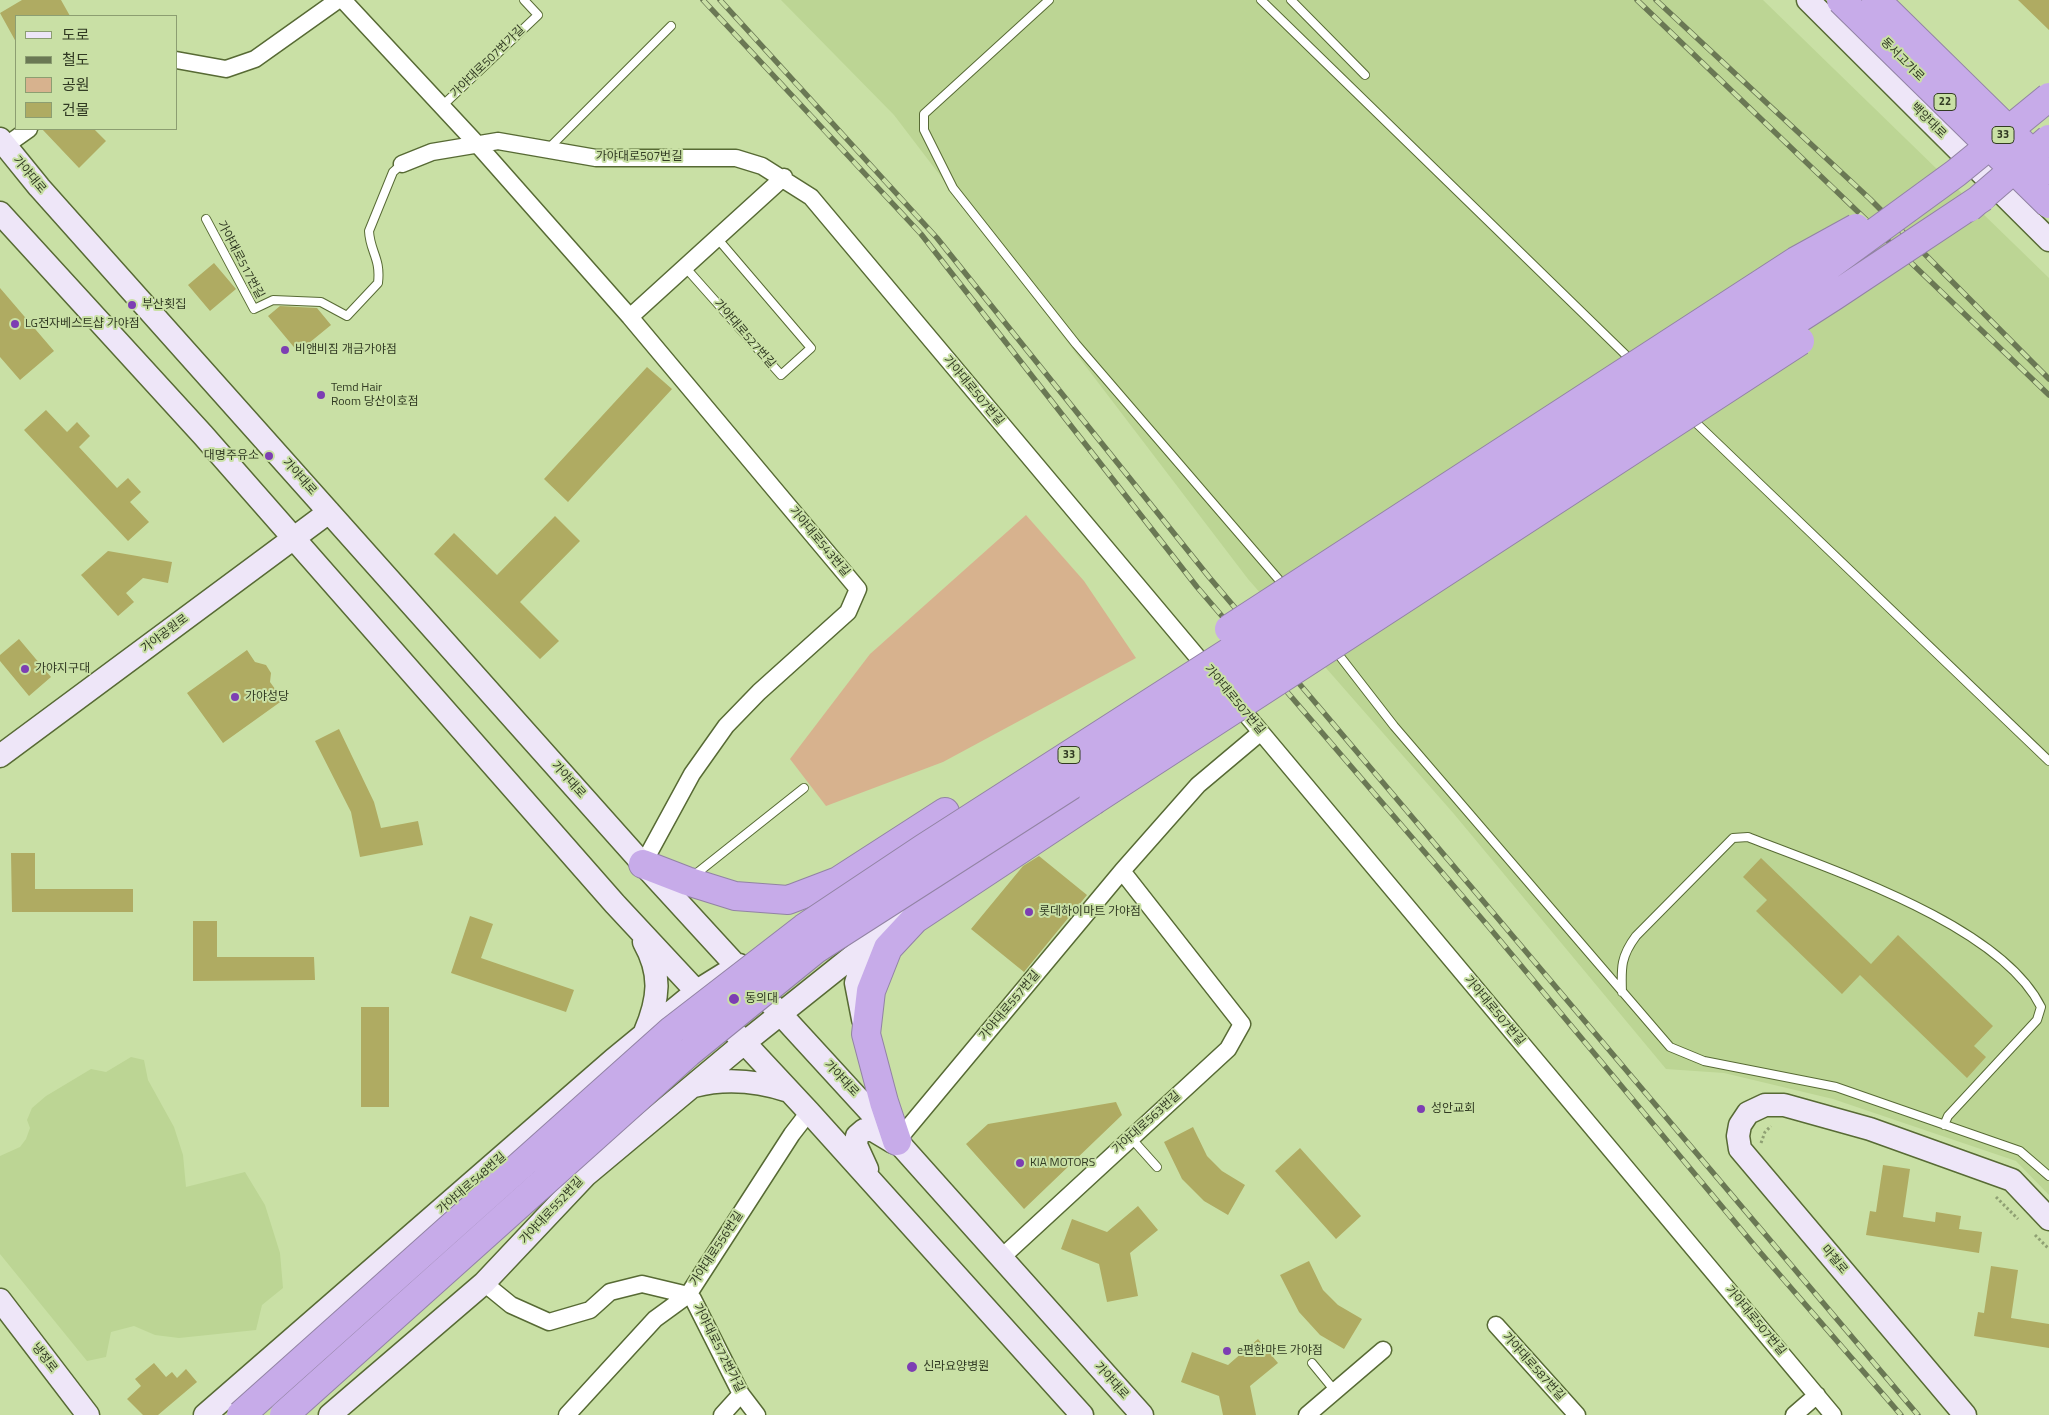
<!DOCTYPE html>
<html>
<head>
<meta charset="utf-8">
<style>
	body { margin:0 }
	#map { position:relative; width:2049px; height:1415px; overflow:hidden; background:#c9e0a5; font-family:"Titillium Web","Noto Sans KR",sans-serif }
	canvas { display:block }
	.legend { position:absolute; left:15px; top:15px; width:162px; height:115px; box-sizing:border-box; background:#c9e0a5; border:1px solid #8c9e71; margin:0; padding:6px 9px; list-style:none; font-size:15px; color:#313a23 }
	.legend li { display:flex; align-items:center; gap:10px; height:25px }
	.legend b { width:25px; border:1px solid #8c9e71 }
</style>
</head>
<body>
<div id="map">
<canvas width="2049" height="1415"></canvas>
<ul class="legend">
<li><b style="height:6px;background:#eee6f8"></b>도로</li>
<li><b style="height:6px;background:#6a7854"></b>철도</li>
<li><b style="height:14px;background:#d7b28e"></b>공원</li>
<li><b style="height:14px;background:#afab62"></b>건물</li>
</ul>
</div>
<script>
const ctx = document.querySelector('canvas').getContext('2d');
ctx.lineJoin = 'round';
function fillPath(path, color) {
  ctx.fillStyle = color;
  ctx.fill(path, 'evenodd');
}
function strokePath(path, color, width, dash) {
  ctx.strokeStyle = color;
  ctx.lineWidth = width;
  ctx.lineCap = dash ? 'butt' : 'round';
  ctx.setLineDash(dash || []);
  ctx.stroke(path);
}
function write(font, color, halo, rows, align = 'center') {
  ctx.font = font + ' "Titillium Web","Noto Sans KR",sans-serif';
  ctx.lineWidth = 4;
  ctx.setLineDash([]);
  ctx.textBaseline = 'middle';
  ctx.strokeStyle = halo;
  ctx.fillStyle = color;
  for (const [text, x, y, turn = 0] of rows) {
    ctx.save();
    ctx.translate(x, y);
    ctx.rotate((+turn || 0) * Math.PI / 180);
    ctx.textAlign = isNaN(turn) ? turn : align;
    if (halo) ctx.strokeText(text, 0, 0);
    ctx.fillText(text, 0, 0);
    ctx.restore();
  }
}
fillPath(new Path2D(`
	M781 0H1763L2049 278V1195L2016 1161 1833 1099 1724 1073 1666 1069 1454 814 1248 579 894 115Z
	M131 1057 144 1060 148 1080 174 1127 183 1155 186 1187 245 1172 265 1205 280 1253 283 1288 262 1305 256 1330 179 1338 155 1335 134 1326 111 1332 106 1357 87 1361 0 1254V1156L20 1147 26 1139 30 1128 27 1120 32 1108 46 1096 91 1069 106 1072Z`), '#bcd594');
fillPath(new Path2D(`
	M1026 515 1084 581 1136 658 943 762 826 806 790 759 870 654Z`), '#d7b28e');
fillPath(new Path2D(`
	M22 0H61L70 16H16V42L0 13Z
	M2018 0H2049V30Z
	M42 129H94L106 141 79 168Z
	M214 263 236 289 210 311 188 285Z
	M0 288 54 351 20 380 0 357Z
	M280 306 317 308 331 325 298 352 268 316Z
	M647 367 672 389 568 502 544 479Z
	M46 410 67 432 77 422 90 436 79 447 117 488 128 478 141 492 130 502 149 522 128 541 24 430Z
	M555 516 580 541 520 602 559 641 540 659 434 554 454 533 497 575Z
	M108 551 172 562 168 583 143 578 126 593 134 602 118 616 81 575Z
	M19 639 51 677 29 696 0 661V655Z
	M247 650 255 662 266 665 271 673 270 682 283 700 223 743 187 693Z
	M339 729 374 802 381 828 418 821 423 845 360 857 351 812 315 741Z
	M11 853H35V889H133V912H12Z
	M1039 856 1087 895 1024 972 971 929 1023 866Z
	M1761 858 1871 964 1898 935 1993 1026 1974 1046 1986 1057 1967 1078 1860 975 1842 994 1756 911 1767 900 1743 877Z
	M470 916 493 924 481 958 574 990 566 1012 451 973Z
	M193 921H217V957H314L315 980 193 981Z
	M361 1007H389V1107H361Z
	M1116 1102 1122 1115 1024 1209 966 1144 988 1124Z
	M1193 1127 1207 1156 1222 1171 1245 1185 1228 1215 1204 1201 1182 1179 1164 1142Z
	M1300 1148 1361 1216 1336 1239 1275 1171Z
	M1883 1165 1910 1169 1903 1217 1935 1222 1936 1212 1961 1216 1959 1229 1982 1232 1979 1253 1866 1235 1870 1211 1876 1212Z
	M1138 1206 1158 1230 1130 1253 1138 1296 1107 1302 1099 1264 1061 1249 1072 1219 1107 1232Z
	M1309 1261 1323 1290 1338 1305 1362 1319 1344 1349 1320 1335 1299 1312 1280 1275Z
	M1991 1266 2018 1270 2011 1318 2049 1324V1348L1974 1336 1978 1312 1984 1313Z
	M1258 1339 1278 1363 1250 1386 1256 1415H1223L1219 1396 1181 1382 1192 1352 1228 1365Z
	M154 1363 166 1377 172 1372 177 1378 186 1369 197 1382 158 1415H143L127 1399 141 1386 135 1379Z`), '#afab62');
const lane = new Path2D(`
	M1049 0 924 114V130L953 188 1076 344 1286 588
	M1261 0 1633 362
	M1291 0 1365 75
	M441 107 538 15 524 0
	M549 148 671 26
	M206 219 254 309 273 300 321 302 347 316 378 283C381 258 370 252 369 231L393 172 402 164
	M685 267 781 375 811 348 717 238
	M1691 418 2049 761
	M1335 650 1394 726 1670 1047 1704 1061 1836 1087 2020 1151 2049 1176
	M692 877 804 788
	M1622 992C1621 967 1621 956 1636 936L1733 838 1748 837C1831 870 2000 924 2041 1007L2037 1020 1948 1116 1944 1125
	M1131 1138 1157 1167
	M1312 1363 1335 1391`);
const street = new Path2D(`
	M343 0 477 144 630 317 784 177
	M176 60 226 69 255 59 338 0
	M5 146 29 129
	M402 164 432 152 498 141 596 158H736L762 166 811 197 1210 672
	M630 317 858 589 848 612 759 692 726 726 692 774 643 864
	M1234 700 1833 1415
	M897 1141 1122 871 1198 785 1261 732
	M1001 1258 1228 1049 1242 1024 1122 871
	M484 1283 511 1305 549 1322 590 1310 610 1292 642 1284 688 1295 693 1299 741 1394 757 1415
	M1496 1325 1577 1415
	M567 1415 655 1319 688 1295 792 1134 809 1112
	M722 1415 741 1394
	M1307 1415 1383 1350
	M1794 1415 1817 1395`);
const secondary = new Path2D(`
	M1808 0 2049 240
	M0 139 39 187 643 864 897 1141 1142 1415
	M0 213 203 435 615 904 809 1112 1082 1415
	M0 756 329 512
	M644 942C662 974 659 999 645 1032
	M863 1019 856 983 868 944 907 898
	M694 1086C725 1078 758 1081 789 1091
	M867 1169 856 1145 857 1136 864 1130H873L893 1142
	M0 1300 88 1415
	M205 1415 613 1060 697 991 739 965
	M330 1415 484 1283 586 1175 744 1043 868 944
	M1965 1415 1740 1149 1738 1136 1740 1125 1748 1113 1765 1105H1784L1870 1129 2012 1180 2049 1219`);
const highway = new Path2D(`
	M643 864 687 881 735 896 788 900 838 881 945 812
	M897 1141 884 1102 866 1034 871 991 888 948 915 919 1093 801`);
strokePath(lane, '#576a34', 10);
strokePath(street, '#576a34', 19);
strokePath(secondary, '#576a34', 25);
strokePath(highway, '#9283a4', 30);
strokePath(new Path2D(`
	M1761 1143 1765 1132 1771 1126
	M1996 1197 2018 1219
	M2035 1235 2049 1249`), '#8fa073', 3, [2.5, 2.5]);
strokePath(lane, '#fff', 8);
strokePath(street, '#fff', 16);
strokePath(secondary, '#eee6f8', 22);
strokePath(highway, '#c7abe9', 28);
const rail = new Path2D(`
	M703 0 921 234 1197 587 1488 926 1759 1251 1901 1415
	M720 0 937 238 1209 577 1918 1415
	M1637 0 2049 395
	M1656 0 1870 199 2049 379`);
strokePath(rail, '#6a7854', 5.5);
strokePath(rail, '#c9e0a5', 4, [11]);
const highwayBridge = new Path2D(`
	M1841 0 2049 204
	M1876 0 2049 170
	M1969 208 2049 139
	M1229 629 1796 261 1856 228
	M1093 801 1800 341
	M241 1415 672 1030 804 928 924 848 1815 276 1956 173 2049 97
	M284 1415 688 1053 816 949 1834 296 1983 197`);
strokePath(highwayBridge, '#9283a4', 30, []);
strokePath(highwayBridge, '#c7abe9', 28);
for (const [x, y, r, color] of [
	[132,305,5,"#7d3eb3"],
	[15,324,5,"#7d3eb3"],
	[285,350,5,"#7d3eb3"],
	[321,395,5,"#7d3eb3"],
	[269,456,5,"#7d3eb3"],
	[25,669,5,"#7d3eb3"],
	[235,697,5,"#7d3eb3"],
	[1029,912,5,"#7d3eb3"],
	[734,999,6,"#7d3eb3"],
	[1421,1109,5,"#7d3eb3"],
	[1020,1163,5,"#7d3eb3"],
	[1227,1351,5,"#7d3eb3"],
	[912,1367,6,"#7d3eb3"]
]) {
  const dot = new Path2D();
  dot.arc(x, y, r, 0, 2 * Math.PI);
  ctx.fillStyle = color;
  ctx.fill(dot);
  strokePath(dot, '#c9e0a5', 2);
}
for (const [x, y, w] of [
	[1945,102,22],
	[2003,135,22],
	[1069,755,22]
]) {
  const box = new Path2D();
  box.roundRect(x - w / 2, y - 8.5, w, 17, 4);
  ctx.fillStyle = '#c9e0a5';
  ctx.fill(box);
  strokePath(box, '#313a23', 1);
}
write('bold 11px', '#313a23', null, [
	["22",1945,102],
	["33",2003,135],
	["33",1069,755]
]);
write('12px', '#313a23', '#c9e0a5', [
	["동서고가로",1902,60,45],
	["가야대로507번가길",488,62,-44],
	["백양대로",1928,121,45],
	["가야대로507번길",639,157],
	["가야대로",29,175,50],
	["가야대로517번길",240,260,62],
	["가야대로527번길",744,334,49],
	["가야대로507번길",973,391,50],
	["가야대로",299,477,48],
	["가야대로543번길",819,542,50],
	["가야공원로",165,634,-37],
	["가야대로507번길",1234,700,50],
	["가야대로",568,780,48],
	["가야대로557번길",1010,1006,-50],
	["가야대로507번길",1494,1011,50],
	["가야대로",841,1079,47],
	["가야대로563번길",1147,1123,-42],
	["가야대로548번길",472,1184,-41],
	["가야대로552번길",552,1211,-47],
	["가야대로556번길",717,1249,-57],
	["마철로",1834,1260,50],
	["가야대로507번길",1755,1321,50],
	["가야대로572번가길",718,1348,63],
	["냉정로",44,1358,52],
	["가야대로587번길",1533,1367,48],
	["가야대로",1111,1381,48]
]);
write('12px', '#313a23', '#c9e0a5', [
	["부산횟집",142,305],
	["LG전자베스트샵 가야점",25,324],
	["비앤비짐 개금가야점",295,350],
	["Temd Hair",331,388],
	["Room 당산이호점",331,402],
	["대명주유소",259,456,"right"],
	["가야지구대",35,669],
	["가야성당",245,697],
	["롯데하이마트 가야점",1039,912],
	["동의대",745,999],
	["성안교회",1431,1109],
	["KIA MOTORS",1030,1163],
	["e편한마트 가야점",1237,1351],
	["신라요양병원",923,1367]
], 'left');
</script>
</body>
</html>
